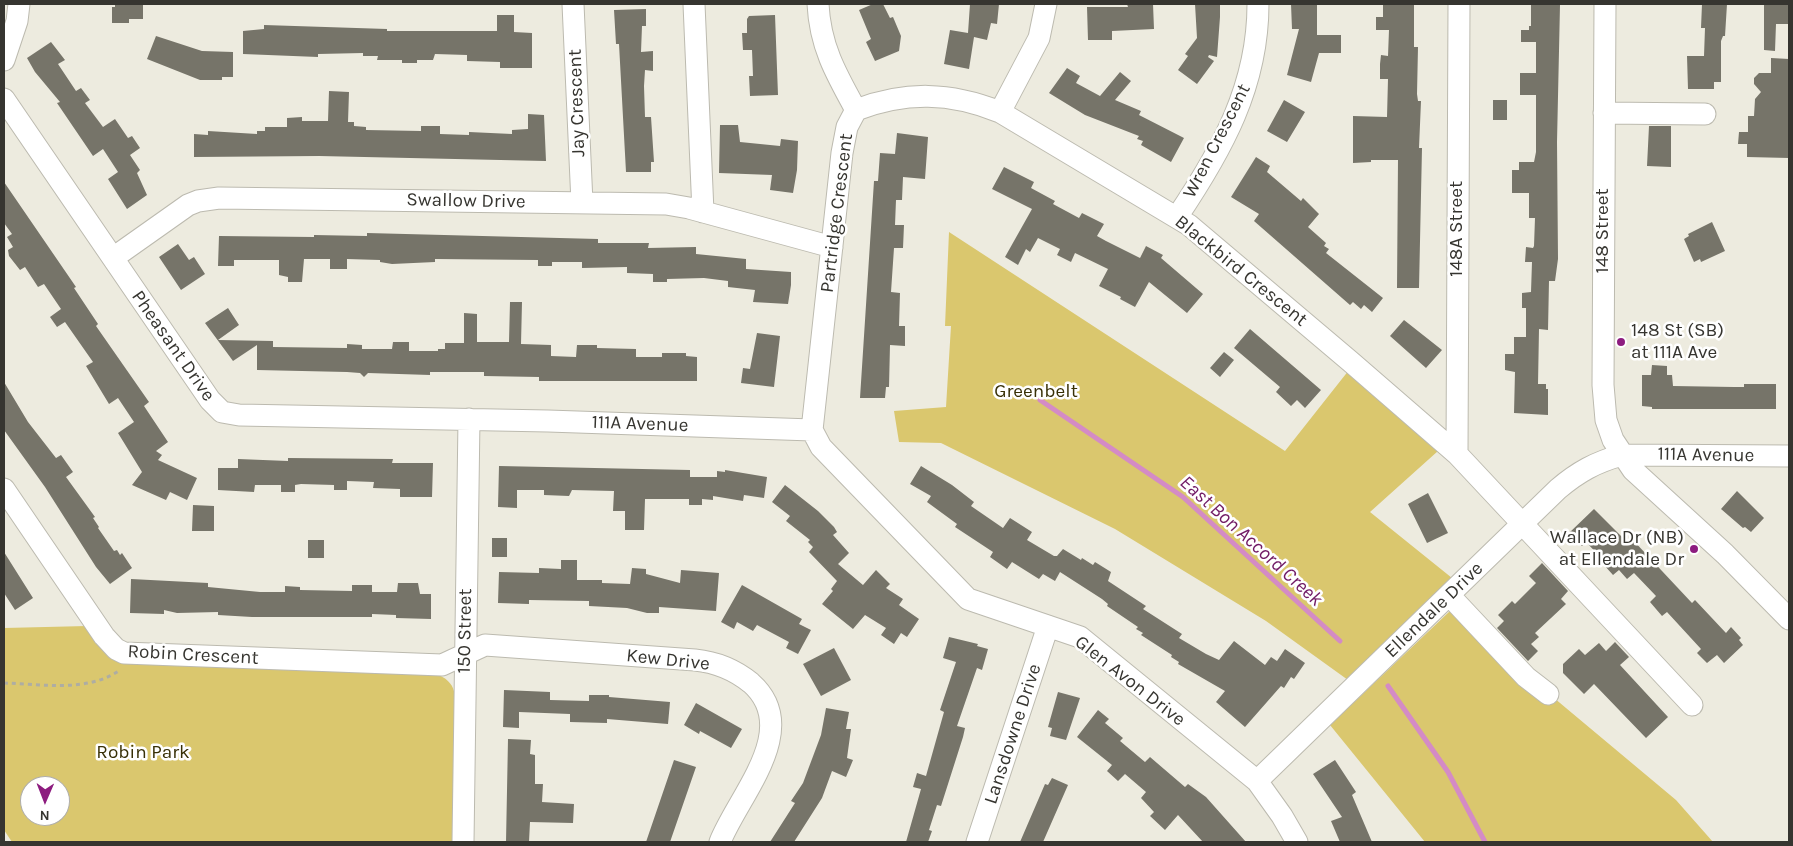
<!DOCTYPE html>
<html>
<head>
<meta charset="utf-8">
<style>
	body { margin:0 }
	#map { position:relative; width:1793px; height:846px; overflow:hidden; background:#edebdf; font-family:Karla,sans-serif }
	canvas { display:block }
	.frame { position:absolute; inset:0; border:5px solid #363530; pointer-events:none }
	.north { position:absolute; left:20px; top:776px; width:50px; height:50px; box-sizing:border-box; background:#fff; border:1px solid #afaeac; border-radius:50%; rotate:181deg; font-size:14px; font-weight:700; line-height:20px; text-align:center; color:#363530 }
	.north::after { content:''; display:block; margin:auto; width:18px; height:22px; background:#8d1c7f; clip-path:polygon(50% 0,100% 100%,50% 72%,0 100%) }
</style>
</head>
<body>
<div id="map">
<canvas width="1793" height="846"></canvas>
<div class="frame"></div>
<div class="north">N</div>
</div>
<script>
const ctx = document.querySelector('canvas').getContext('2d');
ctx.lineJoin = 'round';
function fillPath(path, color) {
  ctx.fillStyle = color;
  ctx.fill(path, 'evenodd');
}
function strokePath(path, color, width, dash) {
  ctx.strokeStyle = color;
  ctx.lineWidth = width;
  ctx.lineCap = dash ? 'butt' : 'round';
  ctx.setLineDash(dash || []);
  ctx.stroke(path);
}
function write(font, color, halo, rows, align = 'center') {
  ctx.font = font + ' Karla,sans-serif';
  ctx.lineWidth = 5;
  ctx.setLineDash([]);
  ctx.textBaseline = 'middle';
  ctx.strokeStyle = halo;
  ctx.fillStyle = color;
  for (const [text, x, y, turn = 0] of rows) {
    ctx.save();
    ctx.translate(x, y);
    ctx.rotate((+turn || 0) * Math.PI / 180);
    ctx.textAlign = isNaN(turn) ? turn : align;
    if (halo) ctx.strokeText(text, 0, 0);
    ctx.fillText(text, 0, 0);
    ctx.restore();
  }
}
fillPath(new Path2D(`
	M949 232 1285 451 1349 370 1438 451 1370 512 1452 578 1348 680 1266 621 1115 529 941 443 899 442 894 411 946 407 951 326H945Z
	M1450 611 1676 800 1713 842H1425L1330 725Z
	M87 626 108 655 439 675C449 680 453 685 455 695L453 842H12L4 830V628ZM30 786H60V816H30Z`), '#dac76e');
strokePath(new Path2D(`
	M1040 400 1183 497 1340 641
	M1388 686 1448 772 1485 842`), '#d48bc5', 5);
fillPath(new Path2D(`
	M115 4H143V19H129V23H112V7H115Z
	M873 4H883L890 18 893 17 901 36 899 51 875 61 866 42 871 39 859 10Z
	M970 4H999L997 24 991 23 987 40 974 37 969 69 944 64 950 30 968 33Z
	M1127 4H1153L1154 29 1112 31V40H1088L1087 7H1128Z
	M1195 4H1220V17L1217 57 1209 55 1208 57 1214 61 1197 84 1178 70 1188 56 1185 54 1197 38Z
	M1291 4H1317V35H1341V53H1319L1311 82 1287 75 1299 29H1292Z
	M1383 4H1414V47H1418L1417 94 1418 101H1421L1419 148H1422L1419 288H1397L1398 160H1371V162L1353 163V116L1387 117 1388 79H1380V64L1381 55 1388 56 1389 30H1376V17H1383Z
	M1702 4H1727L1725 36H1723L1721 41V82H1714V89H1688L1687 56H1704L1705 28H1701Z
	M1764 4H1789V24H1776L1775 51 1764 50Z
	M1531 5H1560L1557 142 1558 259 1555 281H1549L1548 330 1539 329 1538 384H1546V389H1548V415L1514 413 1515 372 1505 370V354H1514V337H1526V308H1522V293L1531 292 1532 262H1525L1526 247 1533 248 1534 246 1535 218H1529V193H1512V170H1519V162H1534L1536 152V95H1520V73H1536V42H1521V30H1529V26H1531Z
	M646 9V26H642L641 52 653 51V71L645 70 644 86 645 117H651L654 162H651V172H626L619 44H616L614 10Z
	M497 15H514V32L532 33V68H500V62L467 61V55L435 54 433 60H417V63H402V60H377L378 56H363V53L318 54V57L243 54V31L264 29V25L387 29V31H497Z
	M775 15 778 95 750 96 749 76H753L752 50H743L742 33H747V19L749 16Z
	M156 36 202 51 233 52V77H222V80H200L147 59Z
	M51 42 65 60 58 64 76 91 81 88 90 100 85 103 103 127 115 119 128 138 132 136 140 148 130 155 140 170 137 173 147 195 127 209 108 179 118 172 103 149 93 156 57 103 60 102 35 72 27 58Z
	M1771 58 1789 59V158L1747 157V144H1738L1739 132H1748V116H1754L1755 99 1761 92 1754 84V78L1759 73H1771Z
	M1067 68 1080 76 1076 83 1100 96 1120 72 1131 81 1115 100 1141 111 1139 115 1184 138 1171 162 1141 145 1143 141 1137 139 1139 136 1085 115 1049 93Z
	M329 91 349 92 348 122H354V126L366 127V130L421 131V126H440V134L469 135V132L512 134V130L528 129V114L544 115 546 161 319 156 194 157V134L208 135V131L257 134V131H265V127H287V118L302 117V121H328Z
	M1284 100 1305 112 1287 142 1267 131Z
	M1493 100H1507V120H1493Z
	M720 125H738L740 142 780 146 781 139 798 141 797 170 793 193 770 190 772 175 719 173Z
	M1649 126H1671V167L1647 166Z
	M897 133 928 137 925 179 903 177 902 200H896L895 225H904L903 248H894L891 292 900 293 899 326H905V346L890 345 889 387H886L885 398H860L874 181H878L880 153 895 154Z
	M1256 157 1270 166 1267 172 1301 201 1303 198 1319 214 1308 227 1326 243 1324 246 1329 249 1326 253 1383 298 1372 312 1364 305 1361 309 1353 302 1350 305 1254 221 1259 214 1231 197Z
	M1004 167 1034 182 1031 188 1055 201 1053 204 1079 218 1082 213 1104 224 1097 236 1106 241 1140 258 1146 246 1163 255 1161 258 1203 294 1187 313 1149 282 1135 307 1120 299 1121 297 1099 286 1108 269 1075 253 1071 262 1057 255 1060 249 1038 238 1030 252 1026 249 1018 265 1005 257 1032 209 992 189Z
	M4 182 76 287 74 288 98 324 96 326 149 402 144 406 168 442 156 451 162 455 158 460 197 478 187 500 170 492 166 500 132 485 142 472 118 433 134 422 118 398 109 404 86 366 93 362 65 322 57 327 50 317 61 309 44 284 38 287 25 267 20 270 9 256 8 250 13 247 7 237 12 234 4 223Z
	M1712 222 1725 251 1701 262 1700 259 1694 262 1684 239 1689 236 1688 234Z
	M367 233 598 239V243H649L648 248 696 247V254L746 259V269L791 272V285L788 304 753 302 755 290 728 287V281L704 278 667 279V282H653V274L627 273V267L582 268V262H552V266H538V260L435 259V262L392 264 380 262V260L347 259V269H330V259H304L302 282H288V277L279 275V260H234V266H218L219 236 314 237V235L367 236Z
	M178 244 189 260 194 257 205 274 181 290 159 257Z
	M510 302H522L521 344 551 345V356L576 357 577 345H597V348L636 349V357H662V353H686V356L697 357V381H539V377L484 376V372H430V375L368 373 364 377 360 373 347 372 257 370V345L233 361 205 323 228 308 239 325 218 340 273 341V347L347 348V344L362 345V349H392L393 342H409V351H438V349H445V343H464V313L477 314V342H509Z
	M1404 320 1442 350 1426 368 1390 336Z
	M1250 329 1321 390 1305 408 1297 400 1291 406 1276 392 1280 387 1234 348Z
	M757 333 780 336 774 387 741 383 743 368 750 369Z
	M1224 352 1234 360 1220 377 1210 368Z
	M1652 365 1667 366V375H1672L1673 386 1734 387H1744V384H1776V409H1652V407L1642 406V375H1651Z
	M4 382 28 422 56 458 61 455 73 472 66 477 95 517 93 518 99 527 98 528 114 551 117 550 120 555 122 553 132 568 110 584 96 567 45 487 4 430Z
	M288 458 393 459 392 463H433L432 497H400V489L373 488 374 482 347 481V490H334V485L301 484 295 485V492H281V485H255L254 492 218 490V468H238V459L288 461Z
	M499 466 690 470V477H717V471L725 472V470L767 477 764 498 744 495 743 501 713 496V500L702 499V505H689V499H645L644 530H625V511H613L614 491 572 490 569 496 544 495V490H517V508L498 507Z
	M921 466 952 485 974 502 971 506 1003 528 1010 518 1032 532 1027 540 1054 556H1057L1063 549 1081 560 1082 558 1093 565 1095 562 1111 572 1108 581 1146 606 1143 609 1182 634 1179 638 1206 654 1219 660 1234 641 1265 665 1271 657 1277 661 1285 649 1305 663 1294 679 1291 677 1284 688 1281 686 1245 727 1216 702 1225 691 1178 664 1179 662 1171 657 1172 655 1141 635 1143 633 1136 629 1138 627 1107 606 1108 604 1102 599 1060 572 1055 581 1043 574 1039 579 1012 562 1007 569 990 557 993 552 955 527 957 524 927 502 931 496 910 484Z
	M785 485 818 511 834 527 837 532 833 535 849 553 838 564 863 585 876 570 890 584 886 588 903 599 899 605 919 619 907 637 901 633 894 644 881 635 886 628 865 615 853 629 822 604 833 591 831 589 837 581 809 552 813 547 808 542 810 540 786 521 790 516 772 502Z
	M1737 491 1764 518 1751 532 1745 527 1743 528 1721 509Z
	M1428 493 1448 533 1427 543 1408 504Z
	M193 505 214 506V531H192Z
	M1594 509 1628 543 1632 539 1692 603 1695 600 1726 633 1731 627 1741 638 1739 640 1743 645 1724 663 1717 655 1707 663 1697 653 1701 649 1667 612 1662 616 1650 602 1656 596 1634 573 1627 579 1619 570 1613 575 1604 565 1606 563 1586 542 1582 546 1569 533Z
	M492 538H507V557H492Z
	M308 540H324V558H308Z
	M4 552 33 598 15 610 4 593Z
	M561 560H577V580H602V583L630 584 632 568 646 569V574L680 583 681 570 719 573 716 611 659 607V613H647L627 608 589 606V601L529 600V604L498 603 499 572 539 573V568L561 569Z
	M1542 563 1568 591 1561 599 1566 604 1535 633 1539 637 1531 644 1538 651 1528 661 1497 628 1504 621 1498 615 1512 601 1515 604 1536 583 1529 576Z
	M131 579 208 583V587L260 592H285V586L300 587V590L352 591V585H372V592H397L398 583H418L420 594H431V619L396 618V615L372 614V617H252L218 615V612L177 613 164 610V614L130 613Z
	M742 585 802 619 799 624 811 630 798 654 786 648 789 642 757 625 753 631 737 622 734 629 721 622Z
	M949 637 978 644 977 646 988 649 982 670 977 668 957 726 965 728 963 737 941 806 937 805 929 830 932 831 928 842H906L921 789 913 787 917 773 926 776 944 712 940 710 956 662 943 658Z
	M1615 642 1629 657 1620 665 1668 717 1646 738 1594 684 1584 694 1563 673V664L1579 649 1585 655 1599 643 1606 651Z
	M834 648 851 680 821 696 803 664Z
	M504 690 550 692V700L589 701V695H609V697L670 702 668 724 607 719V723L570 722V714L519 712V728L503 727Z
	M1058 692 1080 698 1066 740 1050 736 1052 728 1048 727Z
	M696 703 742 729 731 748 700 731 699 734 684 725Z
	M826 708 849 712 846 729H851L847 758 853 760 846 777 832 771 822 798 794 842H770L795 803 791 801 803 783 821 735Z
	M1098 710 1109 719 1105 723 1123 738 1120 741 1145 762 1150 757 1185 787 1188 784 1206 797 1246 842H1203L1178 815 1165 830 1150 816 1154 812 1141 798 1146 792 1125 774 1118 781 1107 771 1112 765 1077 737Z
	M508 739 531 740 530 754 535 755V784H543L542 802 574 804 573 823 530 822 529 842H506Z
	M674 760 696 767 670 842H646Z
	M1335 760 1356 792 1352 795 1372 842H1340L1331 821 1342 817 1313 774Z
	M1052 778 1068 785 1043 842H1020L1045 784 1048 785Z`), '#767469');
const minor = new Path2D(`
	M573 4 582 203
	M694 4 703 212
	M818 4C820 46 836 74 856 110
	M1605 4 1603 385 1606 420 1613 440 1633 470 1725 554 1789 619
	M4 60 17 21 19 4
	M4 99 210 400 222 412 239 415 548 421 812 430
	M856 110C906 91 950 92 1000 112L1189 225 1351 362 1457 454 1692 705
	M1000 112 1039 38 1046 4
	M1604 113 1705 114
	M1177 217C1222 150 1258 86 1258 4
	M113 258 188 205 198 201 219 198 666 204 689 208 832 247
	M812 430 821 447 968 599 1080 637 1257 781 1282 816 1297 842
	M812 430 842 153 847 127 856 110
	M1457 454 1459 4
	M4 489 104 636 116 649 124 653 442 665 485 645 695 660C715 662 735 670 751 683 803 729 738 796 720 842
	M1449 595 1526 677 1548 694
	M1257 781 1558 489C1578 472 1596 462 1622 455L1789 456
	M463 842 469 419
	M977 842 1048 626`);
strokePath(minor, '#bcbaaf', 23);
strokePath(new Path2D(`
	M4 683C42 684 87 693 120 670`), '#aeada3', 3, [4, 4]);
strokePath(minor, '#fff', 21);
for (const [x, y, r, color] of [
	[1621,342,5,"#8d1c7f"],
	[1694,549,5,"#8d1c7f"]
]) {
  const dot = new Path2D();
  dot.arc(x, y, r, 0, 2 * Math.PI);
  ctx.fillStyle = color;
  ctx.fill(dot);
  strokePath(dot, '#fff', 2);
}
write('19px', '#363530', '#fff', [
	["Jay Crescent",577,103,-92],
	["Wren Crescent",1217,141,-63],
	["Swallow Drive",466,201,1],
	["Partridge Crescent",837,213,-83],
	["148A Street",1457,229,-90],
	["148 Street",1603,231,-90],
	["Blackbird Crescent",1241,271,39],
	["Pheasant Drive",173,346,55],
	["111A Avenue",640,424,2],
	["111A Avenue",1706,455,1],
	["Ellendale Drive",1434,610,-44],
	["150 Street",465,631,-89],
	["Robin Crescent",193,655,3],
	["Kew Drive",668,660,6],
	["Glen Avon Drive",1130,681,38],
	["Lansdowne Drive",1013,734,-72]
]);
write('19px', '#363530', '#fff', [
	["148 St (SB)",1631,331],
	["at 111A Ave",1631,353],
	["Wallace Dr (NB)",1684,538,"right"],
	["at Ellendale Dr",1684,560,"right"]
], 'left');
write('19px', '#383006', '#fff', [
	["Greenbelt",1036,392],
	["Robin Park",143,753]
]);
write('italic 20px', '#711b65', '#fff', [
	["East Bon Accord Creek",1251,541,42]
]);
</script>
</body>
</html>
